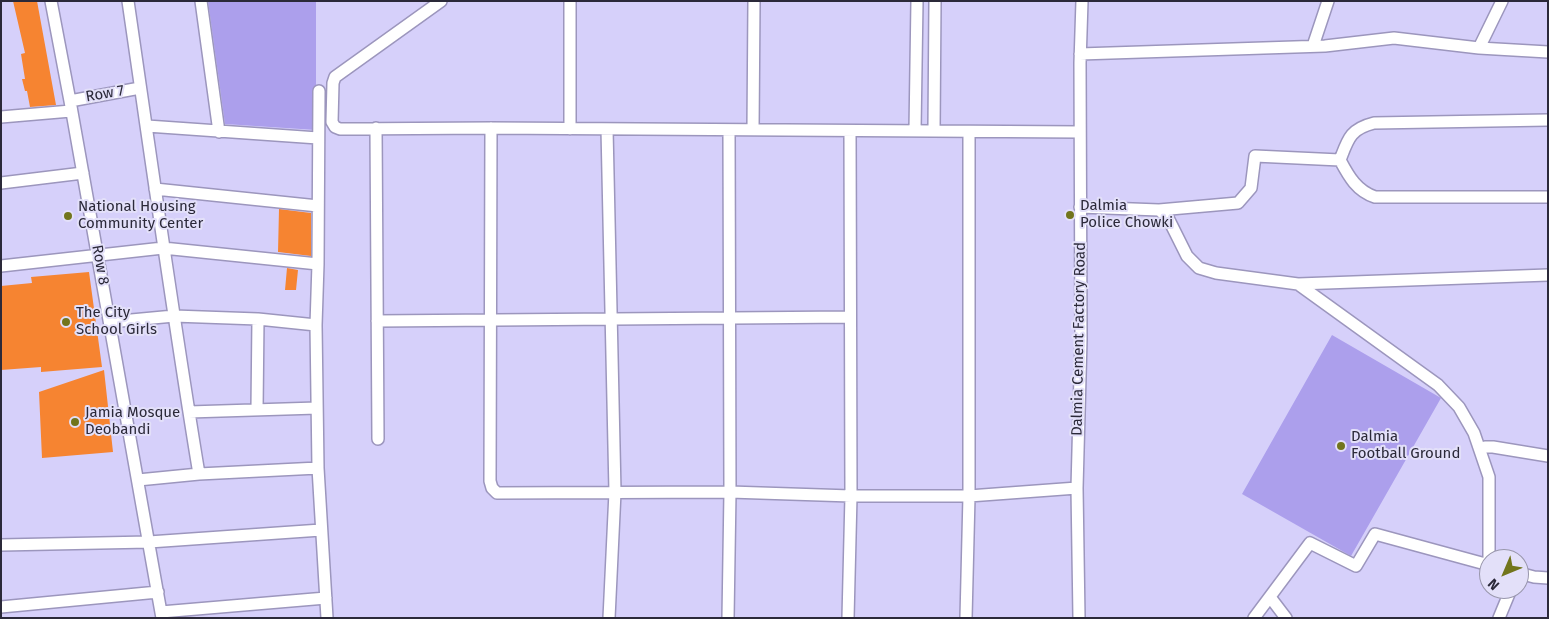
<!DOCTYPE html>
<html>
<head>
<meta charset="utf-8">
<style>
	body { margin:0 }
	#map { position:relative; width:1549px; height:619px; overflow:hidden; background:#d6d0fa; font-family:"Fira Sans",sans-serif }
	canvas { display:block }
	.frame { position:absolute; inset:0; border:2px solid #2b2939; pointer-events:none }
	.north { position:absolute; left:1479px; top:549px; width:50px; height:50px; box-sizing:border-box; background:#e3e0f9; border:1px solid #9997ac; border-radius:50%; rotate:225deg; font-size:14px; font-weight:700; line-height:20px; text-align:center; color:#2b2939 }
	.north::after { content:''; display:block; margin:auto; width:18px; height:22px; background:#72751c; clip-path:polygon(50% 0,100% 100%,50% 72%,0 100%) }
</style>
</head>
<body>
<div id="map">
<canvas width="1549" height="619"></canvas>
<div class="frame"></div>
<div class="north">N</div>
</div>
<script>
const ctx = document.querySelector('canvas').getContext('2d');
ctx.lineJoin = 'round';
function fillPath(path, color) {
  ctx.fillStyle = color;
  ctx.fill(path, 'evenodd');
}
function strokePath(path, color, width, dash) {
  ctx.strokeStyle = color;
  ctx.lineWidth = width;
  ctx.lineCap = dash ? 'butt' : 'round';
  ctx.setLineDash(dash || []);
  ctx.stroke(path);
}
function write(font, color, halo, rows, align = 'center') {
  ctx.font = font + ' "Fira Sans",sans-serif';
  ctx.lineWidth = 4;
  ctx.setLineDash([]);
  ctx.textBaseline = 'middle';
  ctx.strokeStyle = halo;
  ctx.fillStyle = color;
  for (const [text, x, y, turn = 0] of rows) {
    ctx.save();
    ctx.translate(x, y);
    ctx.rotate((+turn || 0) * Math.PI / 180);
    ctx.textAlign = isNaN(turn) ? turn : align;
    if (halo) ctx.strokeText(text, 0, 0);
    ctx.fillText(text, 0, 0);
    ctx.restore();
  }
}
fillPath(new Path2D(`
	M208 1H316V130L225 124Z
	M1332 335 1441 398 1351 556 1242 494Z`), '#ac9fec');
fillPath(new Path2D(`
	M13 1H37L56 105 30 107 27 91H25L22 79H25L21 54 25 53Z
	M279 209 311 213V256L278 252Z
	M287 268 298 270 296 290H285Z
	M89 272 102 367 41 372V367L1 370V286L32 283 31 277Z
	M104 370 113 452 42 458 39 392Z`), '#f68431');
const minor = new Path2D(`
	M51 1 70 101 162 618
	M128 1C151 159 173 317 199 474
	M201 1 219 132
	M441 1 335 77 333 83 332 122 335 127 340 129 491 128 1080 132
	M570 1V129
	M1313 46 1328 1
	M1479 48 1502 1
	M1080 54 1325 46 1394 38 1479 48 1548 52
	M319 91 318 264 316 325 318 468 327 618
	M70 101 140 88
	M1 117 71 111
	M1548 120 1374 123C1350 129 1348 139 1340 160 1349 177 1357 191 1375 197H1548
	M147 126 318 138
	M376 128 378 439
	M491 128 490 481 492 488 497 493 730 492 851 496H969L1077 488
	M607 129 615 492 609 618
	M753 130 754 1
	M915 130 917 1
	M934 130 935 1
	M1 183 83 173
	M155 189 318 206
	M1080 207 1159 210 1238 203 1251 188 1255 156 1340 160
	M1159 210 1168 218 1187 256 1199 268 1216 273 1298 284 1548 275
	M1 266 163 248 318 264
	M1298 284 1438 385 1459 407 1474 433 1489 477V559
	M377 321 850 317
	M110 322 174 316 258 319 316 325
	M257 409 258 319
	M189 412 317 408
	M1480 450 1485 447H1493L1548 456
	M138 480 199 474 318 468
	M1 545 149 542 321 530
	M1519 573 1534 577 1548 578
	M1270 597 1286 618
	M1 607 158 592
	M161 612 326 598
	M728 618 730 492 729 130
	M848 618 851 496 850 131
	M966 618 969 496V132
	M1079 618 1077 488 1081 339 1080 63 1082 1
	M1254 618 1310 543 1356 566 1375 534 1489 565
	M1499 618 1511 589`);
strokePath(minor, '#9c96bd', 14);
strokePath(minor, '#fff', 11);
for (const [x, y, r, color] of [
	[1070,215,5,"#72751c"],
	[68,216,5,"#72751c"],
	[66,322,5,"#72751c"],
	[75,422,5,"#72751c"],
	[1341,446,5,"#72751c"]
]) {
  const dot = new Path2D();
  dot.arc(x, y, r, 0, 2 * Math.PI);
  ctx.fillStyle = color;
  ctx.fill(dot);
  strokePath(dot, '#e3e0f9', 2);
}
write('15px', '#2b2939', '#e3e0f9', [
	["Row 7",105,94,-10],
	["Row 8",100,265,80],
	["Dalmia Cement Factory Road",1079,339,-89]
]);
write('15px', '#2b2939', '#e3e0f9', [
	["Dalmia",1080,206],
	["Police Chowki",1080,223],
	["National Housing",78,207],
	["Community Center",78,224],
	["The City",76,313],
	["School Girls",76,330],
	["Jamia Mosque",85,413],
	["Deobandi",85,430],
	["Dalmia",1351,437],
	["Football Ground",1351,454]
], 'left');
</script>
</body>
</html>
